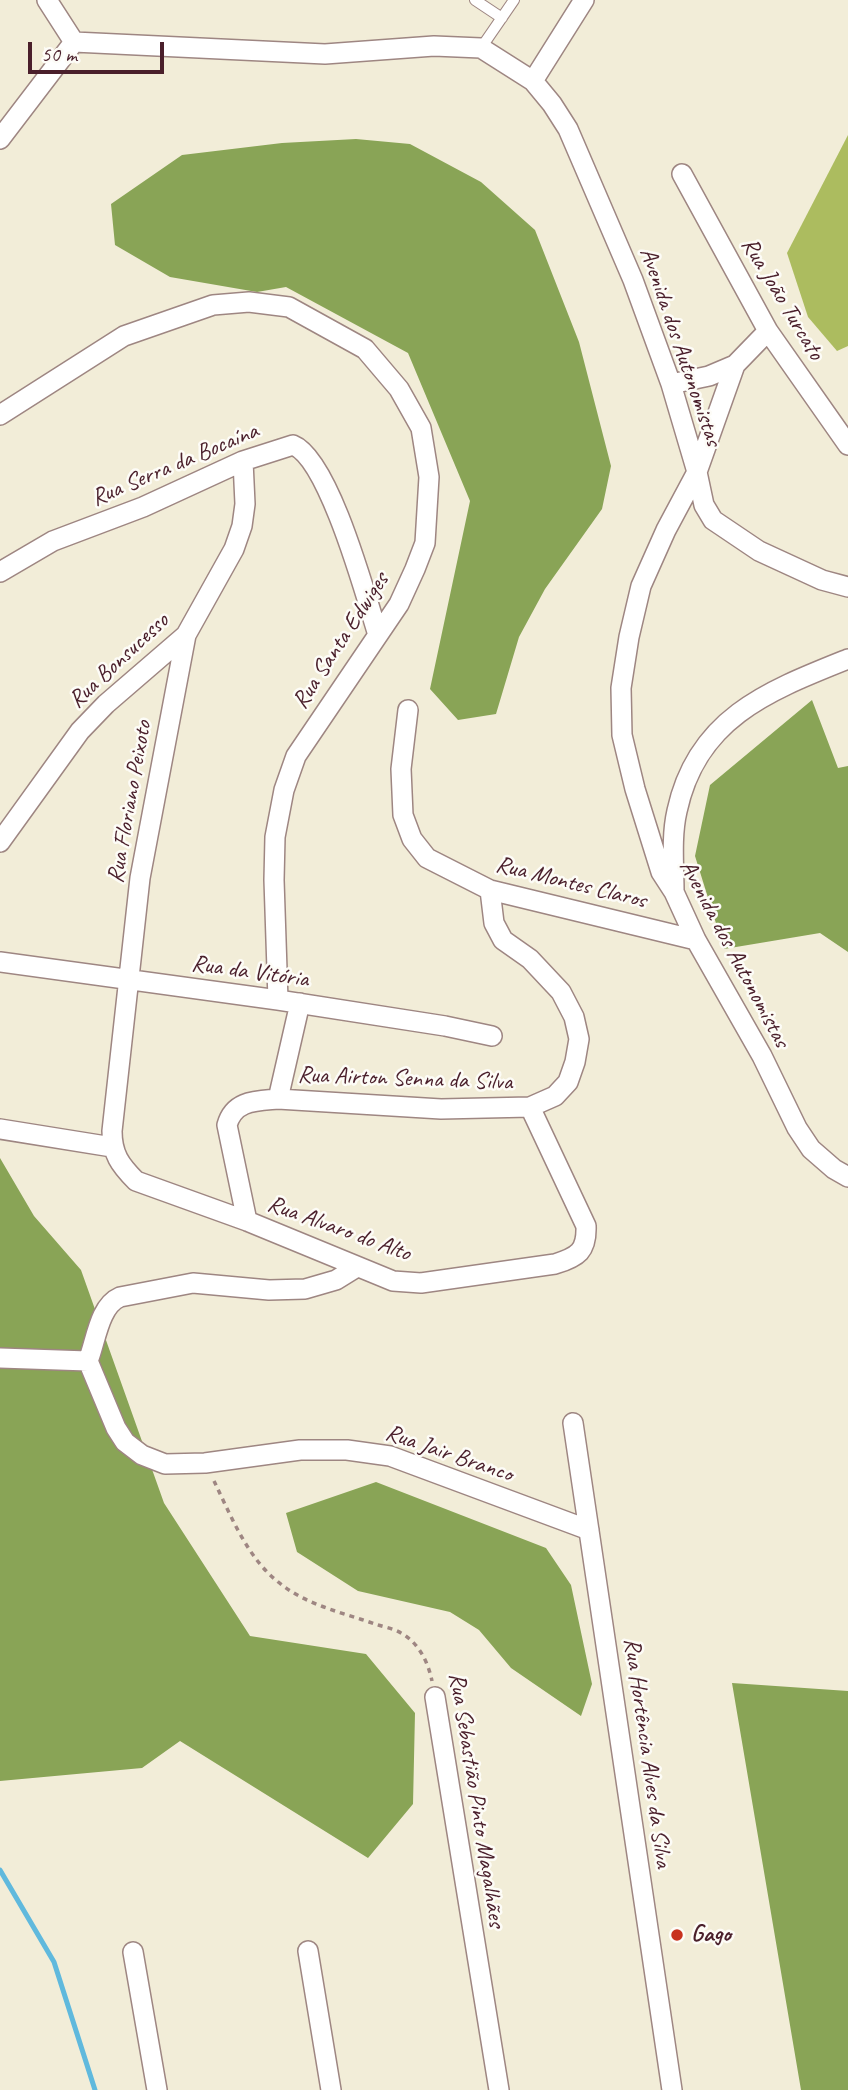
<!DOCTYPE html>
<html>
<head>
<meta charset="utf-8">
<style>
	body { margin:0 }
	#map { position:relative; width:848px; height:2090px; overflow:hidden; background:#f2edd8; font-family:Caveat,sans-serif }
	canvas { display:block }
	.scale { position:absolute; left:28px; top:42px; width:136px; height:32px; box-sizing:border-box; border:4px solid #4a1f2b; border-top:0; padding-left:9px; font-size:21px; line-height:24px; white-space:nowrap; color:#4a1f2b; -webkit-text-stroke:5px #fdfcf7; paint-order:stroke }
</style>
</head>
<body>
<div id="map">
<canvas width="848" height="2090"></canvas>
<div class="scale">50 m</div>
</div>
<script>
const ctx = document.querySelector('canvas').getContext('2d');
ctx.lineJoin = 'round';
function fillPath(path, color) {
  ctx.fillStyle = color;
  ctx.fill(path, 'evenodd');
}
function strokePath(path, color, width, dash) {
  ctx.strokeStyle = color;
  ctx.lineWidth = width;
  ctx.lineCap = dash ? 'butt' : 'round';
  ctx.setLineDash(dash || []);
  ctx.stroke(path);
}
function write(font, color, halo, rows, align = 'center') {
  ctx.font = font + ' Caveat,sans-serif';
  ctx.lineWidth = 5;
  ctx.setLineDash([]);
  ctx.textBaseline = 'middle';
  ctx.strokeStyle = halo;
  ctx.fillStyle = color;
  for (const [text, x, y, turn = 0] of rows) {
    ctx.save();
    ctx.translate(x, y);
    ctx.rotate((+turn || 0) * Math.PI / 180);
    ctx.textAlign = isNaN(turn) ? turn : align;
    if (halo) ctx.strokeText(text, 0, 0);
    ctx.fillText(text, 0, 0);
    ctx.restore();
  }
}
fillPath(new Path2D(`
	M848 135V346L837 351 808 317 787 253Z`), '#acbc5f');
fillPath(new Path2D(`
	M356 139 410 144 481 182 535 230 579 342 611 466 602 509 545 589 519 637 496 714 458 720 430 689 470 501 408 353 286 287 257 292 170 277 115 245 111 204 182 155 282 143Z
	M812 700 838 768 848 766V952L820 933 724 949 695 856 710 785Z
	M0 1158 34 1216 81 1270 164 1503 250 1636 366 1654 415 1713 413 1804 368 1858 180 1741 142 1768 0 1781Z
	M376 1482 546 1548 571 1585 592 1684 581 1716 511 1668 479 1630 450 1612 358 1591 297 1552 286 1513Z
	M732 1683 848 1691V2090H801Z`), '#89a456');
strokePath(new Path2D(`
	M0 1870 54 1962 95 2090`), '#60b9dd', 5);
const service = new Path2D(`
	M475 0 502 18
	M481 48 514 0`);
const minor = new Path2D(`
	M47 0 74 42
	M74 42 325 54 434 46 481 48 533 81 552 104 568 129 633 280 671 384 697 472 704 505 713 520 759 551 822 580 848 587
	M533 81 584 0
	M0 139 74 42
	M682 174 768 331 848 445
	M768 331 735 365 697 472 666 530 641 586 629 637 621 688 622 735 635 789 661 872 674 892 696 940 762 1056 797 1128 811 1149 834 1169 848 1177
	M671 384 709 376 735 365
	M0 415 124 336 213 305 249 302 289 307 365 349 399 389 421 428 429 477 425 543 415 569 399 604 296 756 284 790 275 837 274 880 278 1000
	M0 572 53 541 143 507 243 461 293 445C329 459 366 597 378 635
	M186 635 140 878 112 1131C112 1154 120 1165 136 1181L247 1221 393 1281 421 1283 555 1264C578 1257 587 1251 586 1226L530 1107
	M408 710 401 769 403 815 412 839 427 858 490 890 696 940
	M0 842 80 731 106 704 186 635 234 549 242 526 245 504 243 461
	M674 892C674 866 671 837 677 811 697 718 768 691 848 659
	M0 962 278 1000 445 1026 492 1036
	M278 1099 441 1109 530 1107 555 1096 568 1082 575 1062 579 1039 574 1017 561 992 530 959 503 940 494 923 490 890
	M0 1129 112 1147
	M247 1221 227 1125C234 1100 256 1101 278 1099L300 1003
	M0 1358 88 1361 116 1428 125 1442 142 1455 165 1464 205 1463 300 1450H347L390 1456 589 1530
	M88 1361C96 1341 99 1306 120 1297L193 1283 269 1290 305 1289 336 1280 357 1267
	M573 1423 672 2090
	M435 1697 499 2090
	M308 1951 331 2090
	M133 1952 157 2090`);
strokePath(service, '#9e8682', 12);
strokePath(minor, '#9e8682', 22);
strokePath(new Path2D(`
	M214 1481C230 1514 247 1557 277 1581 305 1605 341 1612 375 1624 383 1627 393 1628 401 1633 419 1643 428 1662 432 1681`), '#9e8682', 3.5, [5, 5]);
strokePath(service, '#fff', 10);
strokePath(minor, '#fff', 19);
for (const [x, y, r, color] of [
	[677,1935,7,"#c8321e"]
]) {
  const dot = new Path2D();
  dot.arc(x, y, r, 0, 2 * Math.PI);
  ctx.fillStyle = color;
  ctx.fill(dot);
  strokePath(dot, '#fdfcf7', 2.5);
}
write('24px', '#4a1f2b', '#fdfcf7', [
	["Rua João Turcato",782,299,59],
	["Avenida dos Autonomistas",680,347,71],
	["Rua Serra da Bocaína",175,465,-23],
	["Rua Santa Edwiges",341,641,-57],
	["Rua Bonsucesso",119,661,-43],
	["Rua Floriano Peixoto",130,802,-80],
	["Rua Montes Claros",571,883,14],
	["Avenida dos Autonomistas",734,954,62],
	["Rua da Vitória",250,972,8],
	["Rua Airton Senna da Silva",405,1079,2],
	["Rua Alvaro do Alto",339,1229,20],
	["Rua Jair Branco",449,1454,19],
	["Rua Hortência Alves da Silva",647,1753,82],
	["Rua Sebastião Pinto Magalhães",476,1800,81]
]);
write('bold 24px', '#4a1f2b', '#fdfcf7', [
	["Gago",691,1935]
], 'left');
</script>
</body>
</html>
